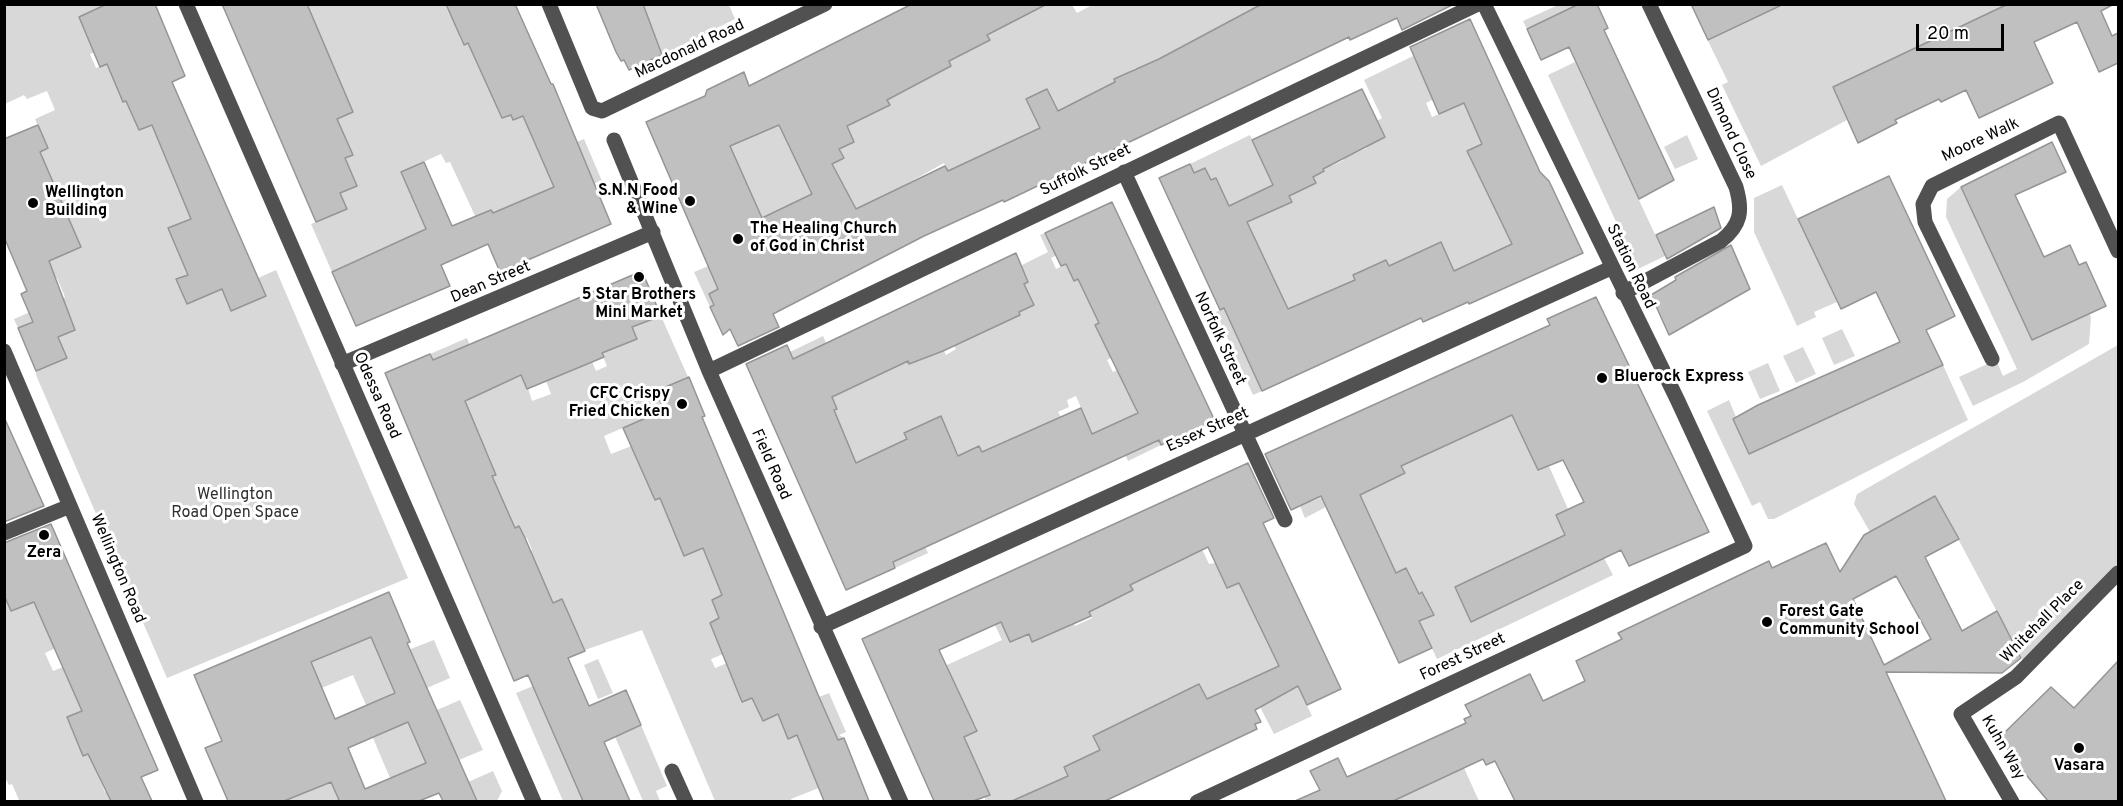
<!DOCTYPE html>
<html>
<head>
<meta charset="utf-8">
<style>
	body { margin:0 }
	#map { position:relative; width:2123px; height:806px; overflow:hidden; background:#fff; font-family:Overpass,sans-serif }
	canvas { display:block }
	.frame { position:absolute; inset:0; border:6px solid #000; pointer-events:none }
	.scale { position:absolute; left:1916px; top:24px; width:88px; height:27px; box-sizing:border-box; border:3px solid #000; border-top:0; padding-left:8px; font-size:18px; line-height:21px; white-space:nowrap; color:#000; -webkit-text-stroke:4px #fff; paint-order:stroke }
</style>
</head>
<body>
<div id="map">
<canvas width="2123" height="806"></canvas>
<div class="frame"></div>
<div class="scale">20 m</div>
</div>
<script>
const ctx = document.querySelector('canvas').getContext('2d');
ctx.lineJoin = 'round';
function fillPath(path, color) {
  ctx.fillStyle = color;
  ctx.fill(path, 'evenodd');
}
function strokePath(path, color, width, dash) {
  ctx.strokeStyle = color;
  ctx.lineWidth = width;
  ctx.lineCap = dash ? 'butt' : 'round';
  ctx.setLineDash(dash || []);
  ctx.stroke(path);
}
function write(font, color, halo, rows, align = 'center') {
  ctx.font = font + ' Overpass,sans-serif';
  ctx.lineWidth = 6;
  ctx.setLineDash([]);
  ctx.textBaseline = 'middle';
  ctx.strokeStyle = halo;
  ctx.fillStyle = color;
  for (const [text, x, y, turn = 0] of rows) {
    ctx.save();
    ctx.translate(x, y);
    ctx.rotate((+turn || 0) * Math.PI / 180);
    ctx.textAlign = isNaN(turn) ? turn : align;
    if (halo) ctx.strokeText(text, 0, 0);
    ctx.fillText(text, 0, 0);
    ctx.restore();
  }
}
fillPath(new Path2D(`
	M301 4 446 5 449 11 487 24 459 36 463 45 477 39 482 75 502 118 511 115 513 120 530 113 529 130 539 154 567 142 569 145 584 139 602 181 493 213 491 210 480 214 483 233 450 162 446 163 441 154 401 172 426 230 381 249 387 274 377 251 359 259 369 282 346 266 332 272 311 224 347 209 340 193 357 186 331 165 353 155 347 140 302 99 341 83 332 62 321 67Z
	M1094 4 1277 5 1213 30 1226 56 1214 61 1202 36 1180 47 1192 72 1148 93 1136 68 1114 79 1126 104 1086 97 1062 108 1072 129 1067 131 1047 89 1026 99 1040 128 955 185 944 163 709 294 714 305 710 307 694 272 792 231 782 208 738 229 706 157 769 129 760 109 854 142 832 98 889 105 871 68 908 82 911 88 925 80 910 49 951 66 949 61 963 54 951 28 968 19 981 45 990 40 988 35 1040 5H1072L1077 13Z
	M5 5H107L79 17 84 28 104 48 90 54 96 68 107 64 123 102 170 83 152 125 191 219 168 229 188 275 176 280 187 304 222 289 231 310 258 278 276 270 408 578 167 678 36 375V371L67 358 48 315 18 328 14 319 65 297 57 278 27 291 20 273 80 247 5 167 47 148 35 119 55 110 47 91 27 99 24 95 5 104Z
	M643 5H729L735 19 662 55Z
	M1558 5 1576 6 1527 29 1523 21Z
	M1784 5H2008L1833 87 1847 120 1761 166 1722 85 1728 82 1708 41Z
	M1413 56 1420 70 1457 88 1426 103 1432 117 1464 103 1485 142 1467 151 1482 182 1536 238 1454 271 1390 269 1385 260 1353 275 1368 307 1303 337 1289 308 1235 333 1262 391 1253 395 1216 312 1251 296 1274 279 1268 266 1243 277 1224 236 1248 225 1243 214 1248 197 1213 213 1225 197 1216 178 1211 180 1205 168 1194 173 1190 164 1250 135 1282 206 1292 202 1278 172 1306 188 1316 183 1313 177 1324 171 1316 154 1323 150 1331 166 1344 160 1337 144 1340 142 1347 157 1367 148 1360 132 1372 143 1385 137 1377 121 1382 118 1364 80Z
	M1575 62 1665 256 1638 269 1548 75Z
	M1687 135 1698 159 1675 169 1664 147Z
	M1782 185 1837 302 1814 312 1816 317 1797 326 1754 232V198Z
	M1961 187 2032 340 2073 321 2083 301 2091 317 2089 344 2023 382 1973 406 1959 377 1996 360 2003 376 2017 369 1946 217 1947 199Z
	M1052 230 1058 243 1092 239 1051 258 1056 269 1066 264 1100 269 1125 311 1095 325 1102 340 1132 326 1117 355 1107 360 1113 372 1145 358 1136 414 1157 436 1161 445 1128 461 1112 425 1092 434 1076 396 1067 400 1069 407 1058 412 1061 417 982 453 979 446 964 453 973 486 941 417 904 433 907 439 885 450 903 499 928 553 895 568 843 433 821 416 837 409 794 361 790 352 823 336 840 373 868 380 884 372 882 365 900 345 909 364 935 352 933 329 946 355 956 349 954 346 1034 305 1016 268 1048 252 1040 235Z
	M644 308 649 321 661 316 688 377 656 391 664 410 604 436 611 454 647 440 664 480 649 486 655 500 692 485 684 556 718 542 709 564 719 587 737 589 712 600 719 618 710 623 714 633 733 650 711 659 715 668 737 659 738 692 741 702 753 698 762 720 785 711 789 739 800 734 833 730 819 697 829 693 846 732 839 735 844 738 822 747 810 767 821 787 791 799 792 801H715L642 630 585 650 579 635 557 645 566 610 562 599 524 615 546 588 529 551 532 550 527 538H524L519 526 491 538 512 521 508 513 468 487 496 474 486 449 473 454 469 443 481 438 470 413 435 366 430 354 467 338 482 376 494 387 524 375 532 401 551 394 546 381 586 347 596 371 607 366 599 347 615 348 637 339 631 323Z
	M1842 329 1855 356 1834 365 1822 338Z
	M2118 345V567L2024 662 1935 496 1870 532 1854 504 1857 494Z
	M1803 347 1816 374 1796 383 1783 356Z
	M1768 363 1780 391 1760 399 1748 372Z
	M1943 365 1968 420 1774 519H1768L1760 502 1752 506 1707 411 1729 400 1736 417 1733 419 1750 454Z
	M1503 385 1538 470 1549 466 1568 509 1556 516 1565 535 1455 587 1472 622 1604 558 1613 575 1437 659 1419 621 1433 615 1423 592 1419 594 1406 568 1396 573 1361 497 1328 512 1326 507 1305 518 1300 506C1333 490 1371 489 1404 474L1397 456Z
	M1177 496 1209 564 1215 563 1227 588 1247 579 1251 608 1275 658 1283 655 1312 716 1274 734 1260 707 1207 699 1199 684 1164 700 1171 716 1129 719 1093 736 1100 750 1064 767 1080 801H1077L1072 791 1066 794 1059 780 1036 791 1040 801H986L970 751 946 745 977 730 975 724 969 726 956 687 916 679 1002 640 977 586 983 584 1010 642 1023 636 1026 628 1033 642 1051 634V574L1075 626 1092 618 1076 583 1092 611 1109 602 1095 574 1133 590 1130 584 1178 562Z
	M4 564 6 599 11 611 75 584 35 604 43 623 55 619 90 632 45 653 53 671 78 661 72 687 80 707 123 690 137 734 90 757 105 792 137 779 110 799 111 801H16L19 800 12 784 9 785 4 776Z
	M345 611 368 631 379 655 408 650 434 640 450 678 427 688 414 659 395 692 366 705 353 675 295 699 339 801H284L290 798 246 710 225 662 262 646 276 678 334 653 321 620Z
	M598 659 613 693 598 699 584 665Z
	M533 686 583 801H563L516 693Z
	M460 700 483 750 459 760 437 710Z
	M602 707 628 730 641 725 667 786 656 791 660 801H643Z
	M408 722 426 763 390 778 373 738Z
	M1464 768 1479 801H1393Z
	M493 771 502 791 497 801H476L468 782Z`), '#d8d8d8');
const building = new Path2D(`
	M107 4H155L185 76 172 82 266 296 231 311 222 289 187 304 176 279 188 275 168 228 191 219 152 125 139 130 126 101 123 102 107 64 100 67 79 17Z
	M222 4H307L353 112 337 119 353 155 345 158 357 186 340 193 347 209 316 222Z
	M446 4H515L551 84H553L611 224 500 272 488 244 441 265 450 286 356 326 332 272 426 229 401 172 424 162 452 226 491 210 493 213 554 187 523 116 513 120 511 115 502 118 468 43 464 45Z
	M596 4H643L662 55 629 70 624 60 621 61 616 52Z
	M912 4H1047L987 35 990 40 949 61 951 66 887 100 890 105 847 126 854 142 839 149 844 158 832 164 856 209 945 166 948 171 1040 128 1026 99 1047 89 1058 111 1115 82 1114 79 1159 59 1262 4H1454L1402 30 1397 18 1350 40 1349 37 1004 202 1003 200 924 236 773 314 779 327 738 346 730 329 723 335 710 307 714 305 709 294 718 289 646 122 705 96 707 90 744 72 749 86ZM779 125 812 194 762 218 730 146Z
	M1579 4H1597L1608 28 1604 30 1674 180 1639 199 1569 47 1541 60 1527 29Z
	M1691 4H1784L1708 40Z
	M2008 4H2114L2101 11 2112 36 2118 33V63L2099 72 2077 22 2034 42 2053 83 1979 118 1966 90 1941 102 1939 99 1895 120 1897 123 1858 143 1833 87Z
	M1470 19 1540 172 1549 181 1583 253 1469 304 1468 302 1423 322 1421 318 1262 391 1224 308 1220 310 1159 178 1190 164 1194 173 1205 168 1211 180 1216 178 1229 206 1273 185 1252 140 1362 89 1385 137 1323 169 1324 171 1313 177 1316 183 1289 196 1292 202 1247 222 1288 309 1355 280 1353 275 1386 260 1389 266 1441 242 1454 271 1512 244 1467 151 1482 144 1464 103 1439 114 1410 47Z
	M38 125 48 148 40 152 81 247 49 261 75 330 58 337 67 358 36 371 18 328 33 322 21 294 27 291 4 237V139Z
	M2052 142 2066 172 2015 195 2044 257 2070 245 2079 265 2086 262 2106 306 2032 340 1961 187Z
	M1889 176 1955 316 1926 330 1943 365 1749 454 1733 419 1758 405 1900 342 1876 292 1841 309 1798 219Z
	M1112 202 1215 421 1161 445 1159 440 967 528 893 562 895 568 846 590 746 364 787 345 793 359 1016 253 1028 282 1024 284 1034 305 1019 312 1020 315 943 351 909 364 908 361 832 397 837 409 834 410 856 463 907 439 904 433 941 416 958 456 979 446 982 452 1081 408 1092 434 1138 413 1095 325 1099 323 1078 279 1074 281 1066 264 1061 266 1045 233Z
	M1714 207 1721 228 1667 259 1656 235Z
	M1731 245 1750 289 1669 335 1651 295 1676 280 1675 277Z
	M642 271 661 316 632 327 637 339 602 353 604 357 527 389 521 375 465 401 496 475 492 476 515 528 519 526 525 538 553 603 562 599 585 651 568 658 589 706 626 690 641 725 604 742 630 801H583L528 675 514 681 385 373 430 354 433 360Z
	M1596 297 1709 532 1629 566 1621 550 1471 622 1455 587 1565 535 1556 515 1584 502 1563 460 1538 470 1512 415 1401 466 1405 473 1360 495 1396 573 1406 568 1419 594 1422 592 1434 615 1419 621 1432 648 1399 663 1321 496 1291 510 1265 454 1550 325 1547 319Z
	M689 377 705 416 702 417 819 697 838 740 844 738 869 801H824L797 735 788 739 778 714 763 721 752 698 742 702 710 623 719 618 712 600 722 595 703 548 684 556 660 498 655 500 623 428 664 410 656 391Z
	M4 417 44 506 4 522Z
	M1248 463 1274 518 1263 523 1341 689 1307 705 1298 686 1255 710 1261 722 1255 724 1257 729 1105 801H1012L1068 776 1064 767 1100 750 1093 736 1199 684 1207 699 1279 666 1239 583 1227 588 1208 547 1130 585 1133 590 1089 612 1091 616 1032 642 1029 634 1010 642 1001 622 939 650 977 731 964 737 990 795 973 801H934L862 639Z
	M1935 496 1959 539 1925 557 1962 631 1997 611 2021 658 2002 673 1886 672 1946 801H1515L1495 761 1486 765 1483 759 1393 801H1295L1320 790 1310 771 1338 758 1347 777 1466 723 1464 719 1471 716 1465 705 1530 674 1543 701 1585 681 1576 661 1622 639 1618 633 1769 561 1772 568 1826 543 1840 572 1864 535ZM1896 576 1931 639 1884 665 1853 599Z
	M51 524 158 770 141 777 152 801H111L88 754 83 756 67 717 82 711 34 602 11 611 4 595V543Z
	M389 592 410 642 407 643 477 801H443L439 793 419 801H336L339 800 331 782 284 801H228L205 748 222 741 194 675ZM371 637 395 693 335 719 311 662ZM408 722 426 763 365 789 348 748Z
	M2118 661V801H2048L2017 764 2000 737 2051 687 2074 708Z`);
fillPath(building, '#c0c0c0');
strokePath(building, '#959595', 1.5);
strokePath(new Path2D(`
	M186 4 534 802
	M549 4 592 108 602 111 825 4
	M614 140 709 371 901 802
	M1124 172 1285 520
	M1623 293 1721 241C1741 225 1743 211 1736 187L1649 4
	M4 351 196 802
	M1992 359 1925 222 1923 204 1932 186 2059 123 2118 251
	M342 364 653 232
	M709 371 1478 4
	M4 533 70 506
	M821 627 1611 268
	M672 771 686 802
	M1197 802 1745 546 1677 399 1484 4
	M2012 802 1961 714 2016 677 2118 573`), '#515151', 15);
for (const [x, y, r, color] of [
	[690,201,6,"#000"],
	[33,203,6,"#000"],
	[738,239,6,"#000"],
	[639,277,6,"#000"],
	[1602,378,6,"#000"],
	[682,404,6,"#000"],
	[44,535,6,"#000"],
	[1767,622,6,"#000"],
	[2079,748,6,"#000"]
]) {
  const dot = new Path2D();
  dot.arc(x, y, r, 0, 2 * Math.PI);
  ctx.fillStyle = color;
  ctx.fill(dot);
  strokePath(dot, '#fff', 2);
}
write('16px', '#000', '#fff', [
	["Macdonald Road",690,50,-25],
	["Dimond Close",1730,134,65],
	["Moore Walk",1981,141,-25],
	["Suffolk Street",1086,171,-26],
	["Station Road",1630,267,64],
	["Dean Street",491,283,-23],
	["Norfolk Street",1219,339,65],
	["Odessa Road",376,396,66],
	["Essex Street",1208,431,-24],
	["Field Road",770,465,66],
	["Wellington Road",117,569,67],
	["Whitehall Place",2043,622,-45],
	["Forest Street",1463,658,-25],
	["Kuhn Way",2002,748,60]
]);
write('bold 16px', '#000', '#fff', [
	["S.N.N Food",678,192,"right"],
	["& Wine",678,210,"right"],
	["Wellington",45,194],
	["Building",45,212],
	["The Healing Church",750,230],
	["of God in Christ",750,248],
	["5 Star Brothers",639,296,"center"],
	["Mini Market",639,314,"center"],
	["Bluerock Express",1614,378],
	["CFC Crispy",670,395,"right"],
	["Fried Chicken",670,413,"right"],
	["Zera",44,554,"center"],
	["Forest Gate",1779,613],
	["Community School",1779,631],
	["Vasara",2079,767,"center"]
], 'left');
write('16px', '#2f2f2f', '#fff', [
	["Wellington",235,496],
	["Road Open Space",235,514]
]);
</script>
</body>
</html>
